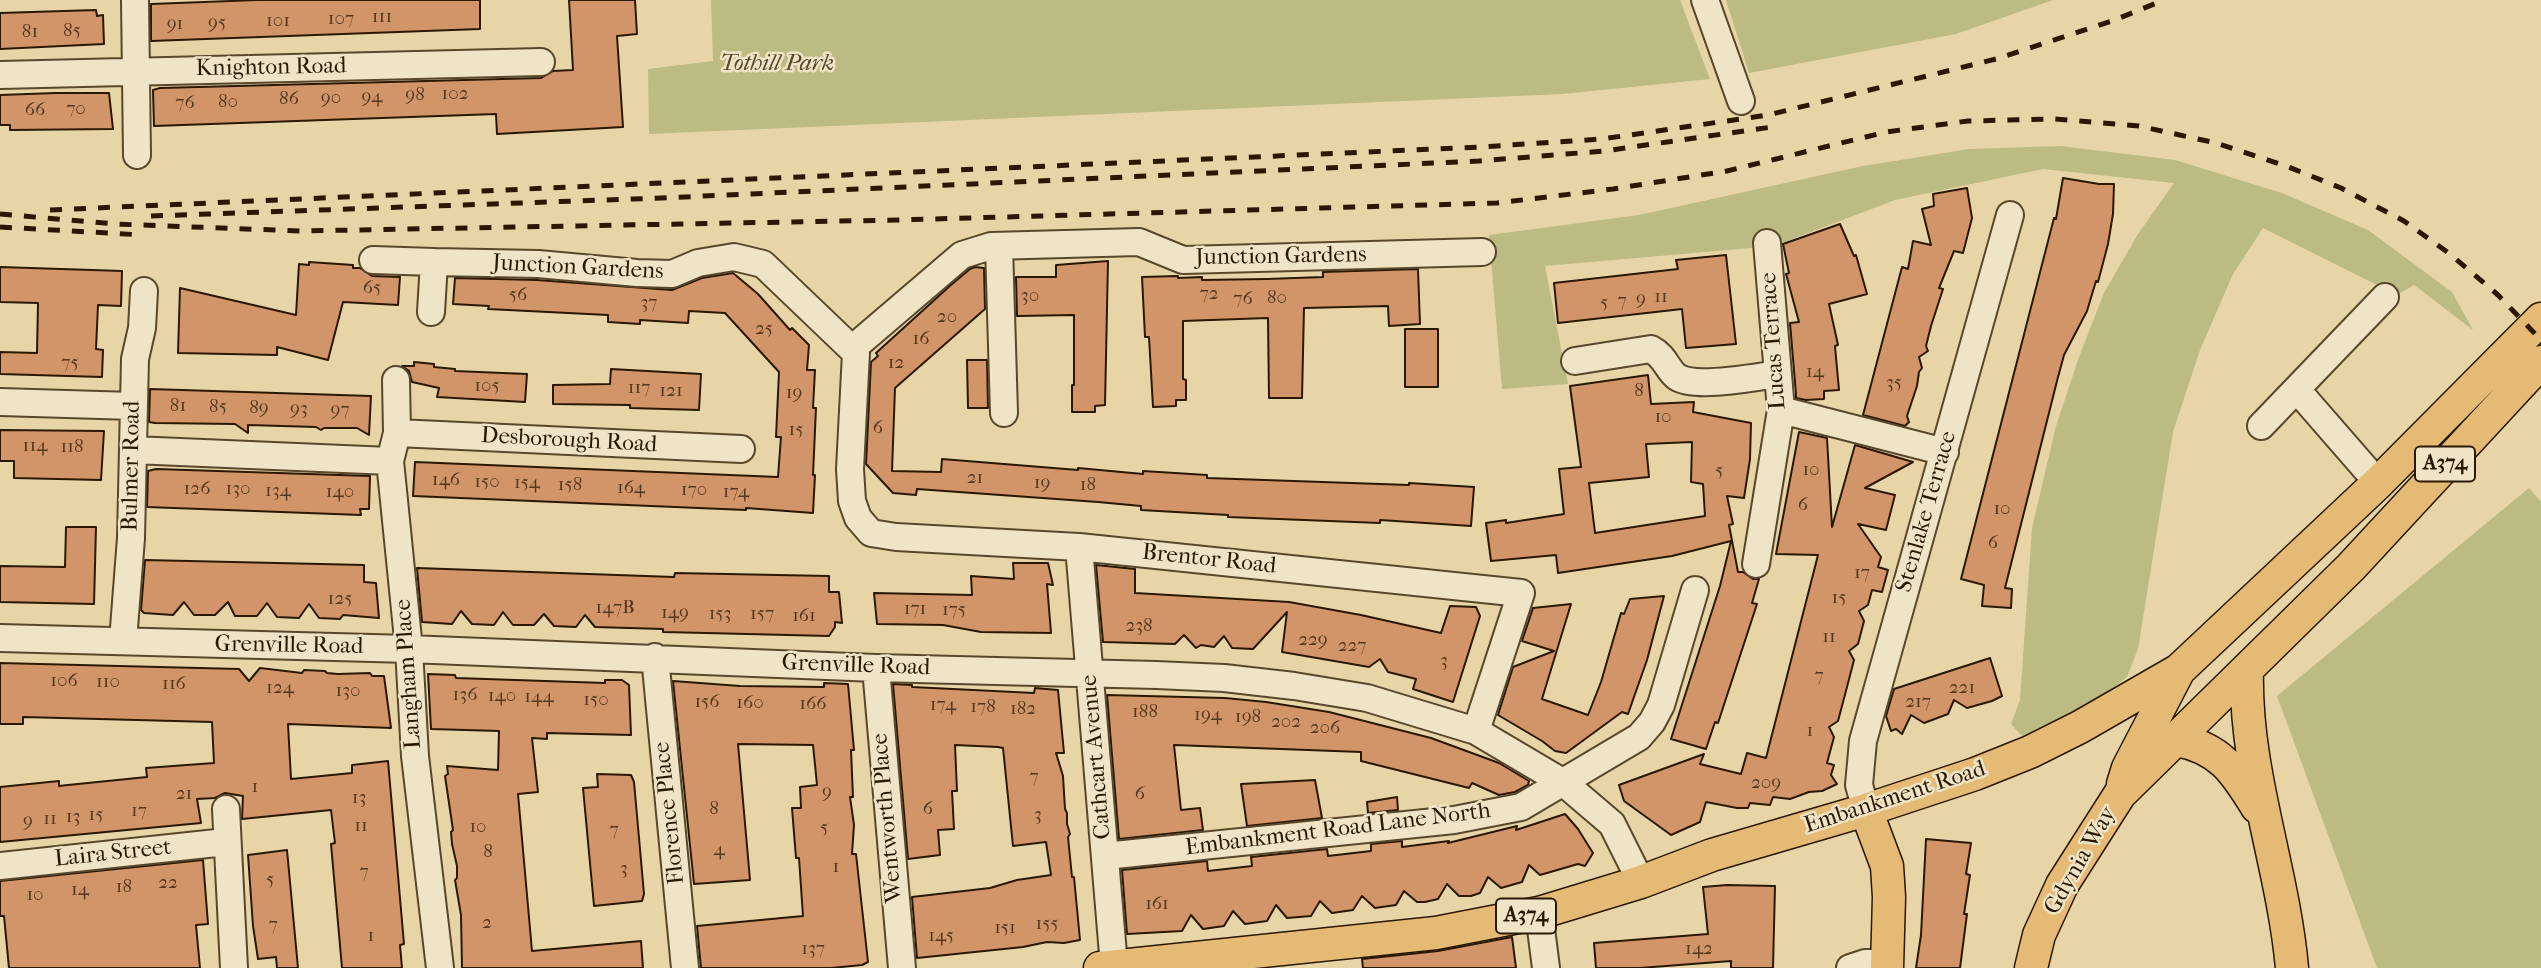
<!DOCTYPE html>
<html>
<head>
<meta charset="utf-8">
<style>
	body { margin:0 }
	canvas { display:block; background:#e7d5a7 }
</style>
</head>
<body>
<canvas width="2541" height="968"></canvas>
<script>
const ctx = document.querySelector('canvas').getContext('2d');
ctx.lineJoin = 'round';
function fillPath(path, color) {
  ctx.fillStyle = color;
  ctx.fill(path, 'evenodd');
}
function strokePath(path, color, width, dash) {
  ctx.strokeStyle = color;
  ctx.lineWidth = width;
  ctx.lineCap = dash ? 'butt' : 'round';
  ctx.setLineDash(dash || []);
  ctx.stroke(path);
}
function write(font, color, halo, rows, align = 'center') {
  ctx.font = font + ' "IM FELL French Canon",serif';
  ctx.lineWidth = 5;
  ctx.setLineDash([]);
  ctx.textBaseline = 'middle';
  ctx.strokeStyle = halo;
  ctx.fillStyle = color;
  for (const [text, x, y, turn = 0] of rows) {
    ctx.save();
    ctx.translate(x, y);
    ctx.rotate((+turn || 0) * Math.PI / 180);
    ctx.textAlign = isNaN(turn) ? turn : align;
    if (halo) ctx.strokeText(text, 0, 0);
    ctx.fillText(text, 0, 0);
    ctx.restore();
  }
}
fillPath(new Path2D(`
	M711 0H1680L1710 79 1562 94 649 134 648 69 713 61Z
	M1726 0H2053L1956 34 1749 73Z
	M2060 146 2175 160 2282 193 2368 230 2452 292 2473 330 2414 285 2397 295 2263 228 2233 274 2200 350 2173 432 2138 649 2127 677 2102 697 2022 736 2011 724 2020 700 2032 528 2056 426 2079 357 2104 293 2138 234 2174 183 2043 169 1895 200 1774 246 1545 266 1568 384 1502 389 1489 235 1639 215 1863 166 1969 149Z
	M2529 488 2541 502V968H2377L2277 696Z`), '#bcbb83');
const building = new Path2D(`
	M257 0H480V29L151 41V4Z
	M569 0H635L637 34 617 36 623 127 497 134 496 114 154 126 153 90 160 88 541 78 553 71 573 70Z
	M96 10 97 16 103 15 104 44 0 49V13Z
	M56 93H109L113 129 10 130V125H0V95Z
	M2063 178 2099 184H2114L2113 214 2108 244 2098 282 2096 281 2087 311 2064 355 2057 381 2005 588 2012 589 2011 608 1982 606 1984 585 1961 579 2054 218 2056 219Z
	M1967 188 1972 218 1963 253 1954 251 1939 288 1943 289 1931 326 1926 346 1928 351 1919 357 1922 368 1919 372 1917 386 1907 416 1909 422 1905 426 1863 415 1902 267 1908 269 1913 241 1931 245 1922 209 1934 206 1933 194Z
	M1840 224 1854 256 1856 255 1867 294 1829 304 1838 345 1835 346 1839 390 1824 391V399L1806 400 1796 398V394L1790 323 1799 322 1786 274 1789 273 1783 244Z
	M1726 255 1736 344 1686 348 1682 309 1558 323 1554 283 1678 269 1676 260Z
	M1108 261 1105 405 1095 406V412H1072V385H1074V315L1017 316 1016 277H1056V265Z
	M309 262 353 265V268H360L372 276 400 277 398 305 343 302 328 360 277 347V355L178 353 180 288 296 315 299 264 309 265Z
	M0 267 122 271 121 306 98 305 96 349 103 350 102 377 0 374V352L37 353 38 303 0 302Z
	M975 267 984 268 985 309 895 388 892 471 941 472 942 459 1078 470V468L1143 474V471L1207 475V478L1409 485V483L1474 487 1471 526 1380 520V523L1228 517V515L1141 510V506L1098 502 917 489 916 495 893 493 866 464 871 362 878 356 876 353 952 284 970 269Z
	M1418 269 1420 324 1389 326 1388 306 1304 308 1302 398H1269L1268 318 1183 321V379L1186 380V400H1176V406L1153 407 1149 337H1145L1142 277 1178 276V278L1202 277V280L1267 279 1323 277V272Z
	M733 273 758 294 790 330 792 328 809 345 807 370H815L813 408H816L813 475H815L813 513 746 508V510L413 496 415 462 778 477 781 437H776L779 372 725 313 689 311 688 323 640 320V324L608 322V315L488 309 489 306 453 304 455 278 537 280 672 290 702 278Z
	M1405 329H1438V387H1405Z
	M967 360H987L988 408H968Z
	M414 362 434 364V367L455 369V371L527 374 525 402 437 397 439 388 412 382 409 371 402 366H414Z
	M611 369 701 374 699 410 630 408V405L553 404V385L610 384Z
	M1648 375 1651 404 1694 402 1693 412 1751 423 1750 459 1744 498 1727 496 1733 524 1729 525 1738 572H1743L1753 579H1759L1752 603 1757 604 1718 723 1715 722 1706 749 1671 739 1720 586 1731 541 1672 556 1558 573 1556 555 1491 561 1486 523 1506 520V523L1564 514 1559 469 1581 467 1570 386ZM1692 442 1691 482 1703 484 1705 516 1595 533 1589 483 1649 477 1646 444Z
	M150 389 371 396 369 435 357 428H324L321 430 316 427 248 425V433L235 424 155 423 149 422Z
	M0 430 104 431 101 480 14 478V461H0Z
	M1799 432 1827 438 1832 527 1855 445 1913 462 1865 488 1895 495 1886 530 1858 524 1881 557 1878 567 1888 570 1882 592 1872 590 1868 605 1859 611 1864 621 1858 644 1849 651 1854 660 1847 687 1838 721 1829 727 1834 737 1827 763 1834 765 1831 775 1837 784 1822 791 1809 792 1790 799 1773 797 1770 805 1750 803 1748 808H1737L1706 802 1700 822 1671 835 1624 801 1619 785 1704 754 1700 764 1741 774 1747 753 1766 758 1818 555 1776 554Z
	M156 469 370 476 369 509H360L361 515 147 507 148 471Z
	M66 527H96L94 604 0 602V566L65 567Z
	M145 560 364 565V582L376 583 379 618 343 615 340 619 319 618 309 604 299 618 277 617 267 603 257 616H235L228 602 215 615H194L184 602 173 615 144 613 141 610Z
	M1013 563H1048L1053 585 1047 584 1051 633 981 632 943 625 877 624 874 593 972 595 971 576 1014 579Z
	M1096 565 1135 569V593L1289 602 1361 615 1441 633 1450 606 1476 607 1480 616 1453 702 1413 689 1416 679 1388 672 1380 659 1369 667 1282 652 1287 612 1253 649 1232 648 1224 636 1214 647 1201 645 1196 648 1184 635 1175 644 1103 642Z
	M417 568 674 577 675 573 829 576V592H839L842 623 835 622V627L829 636 706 633 663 632V629L595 627 585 615 576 627 554 626 544 614 534 625H513L503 612 494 625 472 624 461 611 452 624 422 622Z
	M1664 596 1647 660 1628 714 1622 712 1566 753 1555 751 1542 741 1498 715 1513 667 1554 651 1522 641 1533 608 1571 604 1542 699 1588 715 1601 682 1621 613 1624 614 1630 599Z
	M1990 658 2002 696 1992 701 1967 708 1954 700 1948 714 1924 723 1911 715 1902 734 1896 729 1891 731 1886 716 1894 689Z
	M0 663 239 669 249 681 260 668 302 673 304 670 325 671 327 673 338 674 370 673 372 676H384L391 728 288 724 291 779 352 773V765L388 761 404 944 400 945 402 968H342L331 844 335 843 331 810 242 819 243 796 225 793 215 798 197 799 201 823 0 842V787L59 781V786L68 785 147 777 146 768 214 763 212 722 23 717V724H0Z
	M428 674 455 675 456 678 605 683V680H622L629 685 631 735 547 733V739L532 738 538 792 518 794 532 951 641 941 643 968H462L461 915 455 880 457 878V866L452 844 451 832 453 830 445 776 448 774 447 766 498 770 499 731 431 729Z
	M673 681 740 686 824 687V683L848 684 854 750H851L853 797H850L854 825 852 854H856L868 962 862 965 831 968H701L697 926 803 916 799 858H796L792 808H801L800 787 817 785 813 745 738 744 750 880 694 884Z
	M893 684 912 685V687L1034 693 1035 688 1058 690 1064 753H1056L1063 776 1065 809 1067 813V824L1070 834 1068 837 1072 877H1074L1080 940 1064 943 1047 942 1023 947 917 958 912 897 990 888 1017 880 1051 875 1046 842 1013 846 1003 748 998 747 955 745 957 791H952L954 829 938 830 940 855 908 859Z
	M1107 695 1225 698 1266 702 1329 712 1431 738 1499 763 1529 781 1528 785 1515 792 1499 795 1472 783 1469 788 1361 761V752L1174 745 1181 810 1200 808 1203 830 1119 839Z
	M597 774 631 775 634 782 644 894 642 901 594 906 583 788 598 787Z
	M1315 780 1322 818 1247 826 1241 784Z
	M1397 797 1398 810 1368 813 1367 802Z
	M1565 814 1578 829 1593 853 1585 866 1578 864 1540 875 1529 865 1522 882 1501 888 1488 877 1480 893 1471 896H1459L1447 884 1438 899 1425 902H1417L1404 891 1396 905 1375 908 1362 896 1353 910 1332 913 1320 901 1311 916 1287 918 1276 905 1267 921 1245 924 1233 911 1224 926 1203 929 1191 915 1182 931 1127 934 1122 870 1207 861 1208 871 1252 866 1251 857 1327 849 1328 856 1371 851V844L1402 841V847L1449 841 1448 843 1517 826 1516 830Z
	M1926 839 1971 843 1966 874 1970 875 1964 914H1967L1960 968H1916L1921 935Z
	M287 850 298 968H277L276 957 258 959 253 926 248 855Z
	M203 860 208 924 196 925 200 968H9L4 916H0V881Z
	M1727 885 1775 886 1773 968H1731V961L1640 968H1596L1594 943 1708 934 1703 887Z
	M1512 937 1516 968H1363L1362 959 1438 951Z`);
fillPath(building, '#d19569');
strokePath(building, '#2a1802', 2);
const minor = new Path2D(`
	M135 0 137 155
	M1705 0 1741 101
	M0 75 541 62
	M999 246 1004 413
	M373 260 434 262
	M431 312 434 262 538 264 637 273 672 274 698 263 734 257 763 264 856 353 850 469 852 501 858 518 871 533 896 537 1079 547 1521 593 1476 731
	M852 349 962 255 991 246 1139 242 1183 260 1482 252
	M1575 361 1651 349C1666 357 1667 370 1677 377 1696 389 1755 377 1778 374
	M396 380 397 433 390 461 409 649 415 756 440 968
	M2298 391 2378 483
	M0 402 133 406
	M1781 410 1945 452
	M2261 426 2385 297
	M397 433 741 449
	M133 450 390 461
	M1079 547 1114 966
	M1756 564 1781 410 1767 243
	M0 638 409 649 876 668 1156 675 1224 678 1294 686 1367 698 1476 731 1564 783 1612 824 1641 882
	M123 641 131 538 135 359 142 328 144 291
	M655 657 685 968
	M876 668 902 968
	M226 809 234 968
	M1866 810 1859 785 1863 741 2010 215
	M1105 856 1454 820 1521 807 1639 737 1652 722 1661 705 1695 590
	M0 866 226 842
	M1539 913 1546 968
	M1850 968 1865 963H1888`);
const major = new Path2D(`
	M2247 669C2244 771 2283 867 2292 968
	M2177 740C2220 748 2235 771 2257 807
	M2123 784 2128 768 2179 670
	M1866 810 1887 866 1889 897 1887 968
	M1100 968 1436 933 1539 913 1641 882 1712 855 1866 810 1975 774 2030 752 2080 727 2179 670 2378 483 2541 319
	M2031 968 2039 935 2062 885 2120 794 2351 567 2541 362`);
strokePath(minor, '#59472b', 30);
strokePath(major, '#2a1802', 35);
strokePath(minor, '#efe4c6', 26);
strokePath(major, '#e4ba74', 32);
strokePath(new Path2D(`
	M50 210 1480 147 1602 139 1768 115 1996 59 2112 21 2164 0
	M0 214 115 224 300 231 898 220 1497 203 1613 189 1727 171 1886 132 1968 121 2055 119 2139 126 2216 143 2286 166 2341 188 2404 221 2450 254 2498 295 2541 340
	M151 216 661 198 1479 161 1604 151 1772 127
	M0 227 143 235`), '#2a1802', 5, [12, 12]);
write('19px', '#54371c', null, [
	["111",382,17],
	["107",341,19],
	["101",278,21],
	["95",217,23],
	["91",175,24],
	["85",72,31],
	["81",30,32],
	["102",455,94],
	["98",415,95],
	["94",372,97],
	["90",331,98],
	["86",289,99],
	["80",228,102],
	["76",185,103],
	["70",76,109],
	["66",35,110],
	["65",372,288],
	["72",1209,294],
	["56",518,295],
	["30",1030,296],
	["11",1661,297],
	["80",1277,298],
	["76",1243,299],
	["9",1641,299],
	["7",1622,301],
	["37",649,303],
	["5",1604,303],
	["20",947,317],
	["25",764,329],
	["16",921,339],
	["75",70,363],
	["12",896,363],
	["14",1815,372],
	["35",1894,383],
	["105",487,386],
	["117",639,388],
	["121",671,391],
	["8",1639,391],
	["19",794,393],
	["81",178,406],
	["85",218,407],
	["89",259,408],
	["93",299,409],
	["97",340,410],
	["10",1663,417],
	["6",878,428],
	["15",796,430],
	["114",35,446],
	["118",72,447],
	["10",1811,470],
	["5",1719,471],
	["21",975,478],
	["146",446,480],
	["150",487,482],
	["154",527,483],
	["19",1042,483],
	["158",570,485],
	["18",1088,485],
	["164",631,488],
	["126",197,489],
	["130",238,489],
	["170",694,490],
	["134",278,491],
	["140",340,492],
	["174",736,492],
	["6",1803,505],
	["10",2002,509],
	["6",1993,543],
	["17",1862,573],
	["15",1839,598],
	["125",340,599],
	["147B",615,608],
	["171",915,609],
	["175",954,610],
	["149",675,613],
	["153",720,614],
	["157",762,614],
	["161",804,616],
	["238",1139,626],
	["11",1829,637],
	["229",1313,640],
	["227",1352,646],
	["3",1444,661],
	["7",1819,676],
	["106",64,681],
	["110",108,682],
	["116",174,684],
	["124",280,688],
	["221",1962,688],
	["130",348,691],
	["136",465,695],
	["140",502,696],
	["144",539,697],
	["150",596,700],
	["156",707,702],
	["217",1918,702],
	["160",750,703],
	["166",813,704],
	["174",943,705],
	["178",983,707],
	["182",1023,709],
	["188",1145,712],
	["194",1208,715],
	["198",1248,717],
	["202",1286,722],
	["206",1325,728],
	["1",1810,731],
	["7",1034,777],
	["209",1766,783],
	["1",255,787],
	["9",827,792],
	["21",184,794],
	["6",1140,794],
	["13",359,798],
	["8",714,809],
	["6",928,809],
	["17",139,811],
	["15",96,815],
	["3",1038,815],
	["13",73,817],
	["11",50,819],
	["9",28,821],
	["11",361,826],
	["10",478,827],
	["5",824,828],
	["7",614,830],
	["4",719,850],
	["8",488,852],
	["1",836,867],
	["3",624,869],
	["7",364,872],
	["5",270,880],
	["22",168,883],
	["18",124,887],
	["14",80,890],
	["10",35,895],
	["161",1157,904],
	["2",487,923],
	["155",1047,924],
	["7",273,925],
	["151",1005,928],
	["1",371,936],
	["145",941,936],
	["137",813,949],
	["142",1699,949]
]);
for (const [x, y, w] of [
	[2445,464,60],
	[1526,916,60]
]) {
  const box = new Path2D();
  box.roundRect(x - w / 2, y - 17.5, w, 35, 5);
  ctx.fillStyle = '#efe4c6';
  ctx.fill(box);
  strokePath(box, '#2a1802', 2);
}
write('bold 21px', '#2a1802', null, [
	["A374",2445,464],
	["A374",1526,916]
]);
write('italic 23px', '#564929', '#efe4c6', [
	["Tothill Park",777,64]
]);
write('23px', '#2a1802', '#efe4c6', [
	["Knighton Road",271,68,-1],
	["Junction Gardens",1281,257,-1],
	["Junction Gardens",578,268,3],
	["Lucas Terrace",1774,341,-94],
	["Desborough Road",569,441,3],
	["Bulmer Road",132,466,-89],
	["Stenlake Terrace",1927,512,-74],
	["Brentor Road",1209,560,6],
	["Grenville Road",289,646,1],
	["Grenville Road",856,666,2],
	["Langham Place",409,674,-94],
	["Cathcart Avenue",1097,757,-95],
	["Embankment Road",1895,798,-18],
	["Florence Place",670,813,-96],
	["Wentworth Place",888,818,-95],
	["Embankment Road Lane North",1338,830,-7],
	["Laira Street",113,854,-6],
	["Gdynia Way",2081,861,-60]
]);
</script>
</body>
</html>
